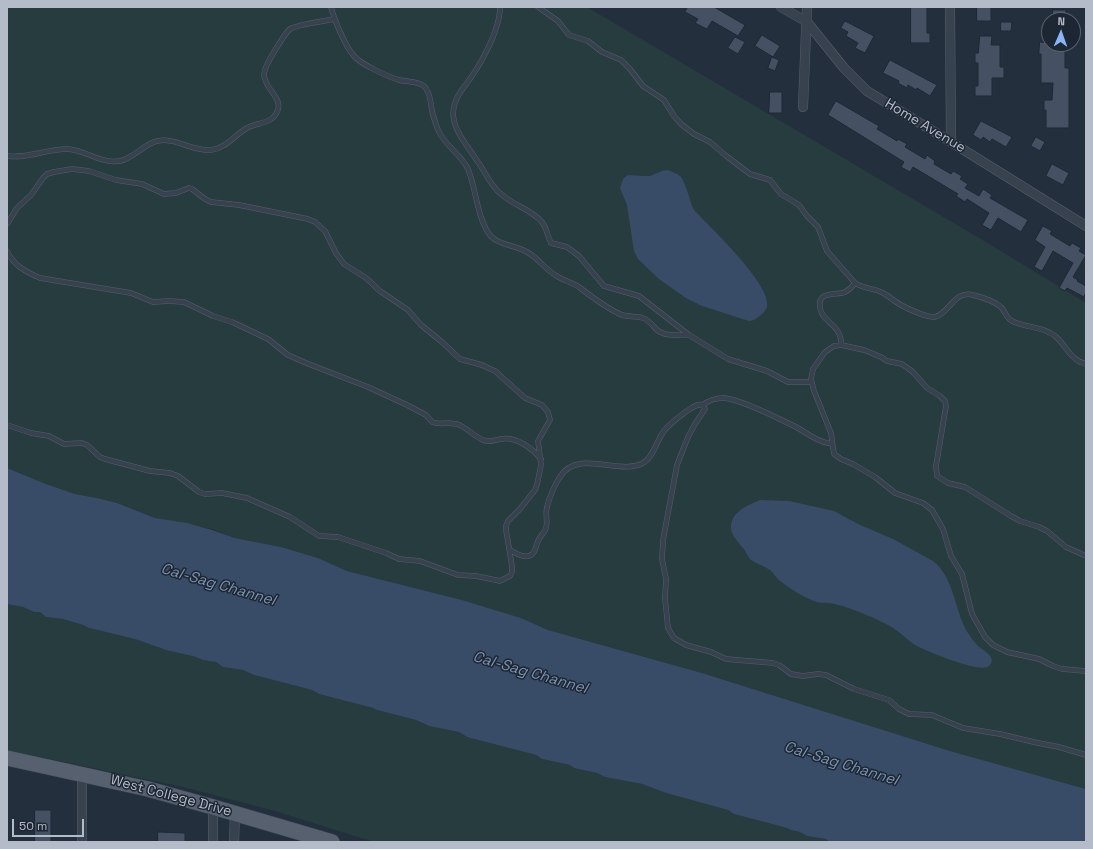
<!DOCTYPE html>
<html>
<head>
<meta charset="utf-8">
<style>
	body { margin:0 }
	#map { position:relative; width:1093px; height:849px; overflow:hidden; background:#242f3e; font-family:"Space Grotesk",sans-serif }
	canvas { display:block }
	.frame { position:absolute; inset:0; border:8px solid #b4bcc9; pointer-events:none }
	.north { position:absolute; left:1041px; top:12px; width:40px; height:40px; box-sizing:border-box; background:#1d2633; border:1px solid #59626f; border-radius:50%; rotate:2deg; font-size:11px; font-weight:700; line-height:16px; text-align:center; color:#b4bcc9 }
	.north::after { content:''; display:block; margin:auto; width:14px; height:18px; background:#8ab4f8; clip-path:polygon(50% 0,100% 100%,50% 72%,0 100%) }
	.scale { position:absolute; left:12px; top:819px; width:72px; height:18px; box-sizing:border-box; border:2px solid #b4bcc9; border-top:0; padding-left:5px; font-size:12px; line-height:14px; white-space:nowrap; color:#b4bcc9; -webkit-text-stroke:3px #1d2633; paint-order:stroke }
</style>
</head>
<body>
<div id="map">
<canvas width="1093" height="849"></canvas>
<div class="frame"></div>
<div class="north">N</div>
<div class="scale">50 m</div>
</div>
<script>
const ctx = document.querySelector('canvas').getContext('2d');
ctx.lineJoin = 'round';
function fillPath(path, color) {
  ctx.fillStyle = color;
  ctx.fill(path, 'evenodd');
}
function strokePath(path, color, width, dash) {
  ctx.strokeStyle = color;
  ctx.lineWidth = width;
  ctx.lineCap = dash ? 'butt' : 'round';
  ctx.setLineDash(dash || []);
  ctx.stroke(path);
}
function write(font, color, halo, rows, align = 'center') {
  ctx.font = font + ' "Space Grotesk",sans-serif';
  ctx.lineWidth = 3;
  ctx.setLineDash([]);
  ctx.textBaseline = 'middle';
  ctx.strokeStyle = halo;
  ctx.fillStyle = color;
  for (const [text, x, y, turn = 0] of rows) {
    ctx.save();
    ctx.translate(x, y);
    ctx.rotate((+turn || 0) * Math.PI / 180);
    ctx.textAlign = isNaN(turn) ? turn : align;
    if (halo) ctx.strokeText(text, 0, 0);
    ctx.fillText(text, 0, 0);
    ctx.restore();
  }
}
fillPath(new Path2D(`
	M7 7H587L986 242 1086 303V789L950 751 702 673 548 630 521 618 462 600 347 571 318 558 281 547 235 538 212 529 155 518 117 503 97 498 75 494 46 484 7 468Z
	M7 604 23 607 34 612H40L46 617 63 619 83 625 89 628 135 639 166 650 196 657 203 660 216 662 223 667 243 670 254 675 312 690 319 694 373 708 377 710 416 720 429 726 459 732 467 737 536 755 542 759 570 765 574 768 597 773 605 777 642 784 666 793 728 810 734 814 787 828 791 830 800 832 807 836 826 839 830 842H374L275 811 183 787 7 750Z`), '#263c3f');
fillPath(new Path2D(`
	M668 170C672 172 676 173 680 176 685 180 690 202 694 210 709 226 773 286 767 307 766 310 764 312 762 314 757 318 754 321 749 321L702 306 686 298 659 279 638 259 634 251 627 205 620 188 622 182 624 178 628 175 644 176H650L662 171Z
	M7 468 46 484 75 494 97 498 117 503 155 518 187 523 212 530 235 538 281 547 318 558 347 571 462 600 521 618 548 630 702 673 950 751 1086 789V842H830L826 839 807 836 800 832 791 830 787 828 734 814 728 810 666 793 642 784 605 777 597 773 574 768 570 765 542 759 536 755 467 737 459 732 429 726 416 720 377 710 373 708 319 694 312 690 254 675 243 670 223 667 216 662 203 660 196 657 166 650 135 639 89 628 83 625 63 619 46 617 40 612H34L23 607 7 604Z
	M760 500 789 501 834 511 860 525 893 539 933 561C956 579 954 614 970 636 972 639 975 643 978 646 983 650 998 658 989 666 981 674 926 651 915 645 905 638 897 629 886 624 873 617 848 607 835 604 828 602 821 604 814 601 802 596 790 589 780 581 776 578 774 573 770 570 764 566 757 564 751 560 747 556 746 551 743 548 739 543 734 538 732 533 726 514 746 506 760 500Z`), '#394c67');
const building = new Path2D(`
	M688 7H714L745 25 738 36 712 21 707 29 695 23 698 19 685 12Z
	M911 7H927V33H930V43H911Z
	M977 7H991V21H977Z
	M1053 10H1066V20H1053Z
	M845 21 874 36 865 53 855 48 858 43 846 36 848 32 841 28Z
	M1001 22H1012L1011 31H1001Z
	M762 35 780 46 773 57 755 46Z
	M980 36H992L991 45H1000V67H1004V78H992V96H975V86H978V63H975V53H978Z
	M735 37 745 42 738 54 728 48Z
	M1040 42 1049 43V44H1065V68H1069V128H1046V110H1044V100H1052L1053 83H1041V54H1039Z
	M772 57 779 60 775 71 768 68Z
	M890 60 937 85 930 96 917 88 916 90 908 85 907 88 898 83 899 81 883 73Z
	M770 92H782V113H769Z
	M836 101 879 126 877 129 897 141 898 139 907 144 905 147 925 159 927 155 935 161 934 164 951 174 953 171 962 176 960 179 968 184 965 188 979 196 983 189 992 195 990 198 1028 220 1021 232 998 218 991 230 982 225 989 213 967 199 965 202 956 196 958 194 913 167 910 172 901 167 904 162 828 115Z
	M981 121 1012 137 1006 147 992 139 990 142 983 137 981 140 973 135Z
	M1036 137 1045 142 1040 151 1031 146Z
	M1052 164 1069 173 1063 185 1046 176Z
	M1043 226 1052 231 1050 234 1070 246 1072 243 1081 248 1079 251 1086 255 1073 277 1078 280 1077 281 1086 286V292L1084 297 1067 288 1065 291 1059 288 1073 263 1053 251 1042 271 1034 267 1045 247 1035 240Z
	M35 810H51V842H35Z
	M158 832 185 833V842H158Z`);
fillPath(building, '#455162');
strokePath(building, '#1f2835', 1);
const service = new Path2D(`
	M331 7C334 19 346 48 354 56 360 64 389 77 399 80 407 82 419 81 425 87 431 94 430 102 432 110 433 117 436 124 438 130 445 146 461 154 468 169 476 188 476 211 486 229 494 246 513 244 527 252 538 258 544 268 555 275 562 280 571 282 579 287 593 298 606 308 622 315 629 317 637 316 643 318 649 320 653 326 657 330 666 337 679 335 689 335
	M500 7C500 31 479 68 464 87 440 117 461 136 478 162 486 173 490 185 501 194 513 205 530 209 541 221 547 227 547 236 551 243L567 247 579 256 604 286 639 296 689 335 728 359 767 371 788 382H811
	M538 7 558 21 569 35 588 41 602 52 621 60 630 69 643 86 664 100 674 116 681 124 694 134 710 142 725 155 750 174 770 180 781 194 799 205 807 216 818 227 827 251 855 283C864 289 874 288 883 293 889 296 895 302 901 305 908 309 928 318 935 317 950 313 954 290 973 295 981 297 994 301 1001 307 1005 311 1006 318 1012 321 1026 328 1042 326 1055 336 1066 345 1071 361 1086 364
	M7 156C27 159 47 149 67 149 86 150 100 164 120 161 134 158 144 144 157 141 176 137 192 152 211 150 227 148 235 134 249 127 258 123 271 123 276 114 285 100 268 92 265 79 264 77 264 73 265 70 266 64 285 33 290 29 299 24 324 21 335 19
	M7 224 17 208 31 195 43 178 47 174 54 172 72 169 89 171 116 180 142 184 164 194 176 193 189 188 192 189 205 199 211 202 239 205 308 219 315 222 325 231 336 253 344 264 366 278 380 291 408 310 421 325 442 342 460 359 482 365 495 371 525 398 542 405 548 412 550 420 538 441 541 465 537 485 535 490 519 510 508 521 506 526V530L512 566V572L510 576 500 581 476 576 458 575 420 561 399 559 386 553 338 537 319 536 290 517 247 498 222 493 205 494 199 492 178 476 170 473 150 471 105 459 100 457 87 445 82 443 64 444 49 436 31 433 7 425
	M7 251C13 265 26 272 40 278L131 293 153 302 169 301 184 302 213 316 232 322 268 339 288 355 306 363 368 387 407 405 426 415 432 422C440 425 448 422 457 424 468 428 475 438 486 441 491 442 495 440 501 439 516 436 532 448 541 459
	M841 345C842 324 823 324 820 308 817 290 836 296 845 292 849 290 852 287 855 283
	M703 405C709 400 716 398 724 398 740 399 780 419 796 427 808 434 818 442 832 444
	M510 550C517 554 528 561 534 552 536 549 536 545 538 541 540 536 545 533 546 528 548 522 545 514 547 507 549 498 555 484 560 477 577 448 619 476 643 463 653 458 657 440 664 431 670 423 679 417 687 411 692 408 697 403 703 405L705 409 695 424 688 437 677 465 663 540 662 559 666 579 665 598 668 628 674 638 686 645 711 652 726 659 773 663 779 665 791 674 803 676 818 674 826 675 854 689 889 700 899 709 909 714 932 715 963 728 1000 734 1038 743 1059 747 1086 755
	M1086 556 1066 547 1047 531 1039 527 1020 521 1011 516 965 487 948 483 937 476 936 466 946 406 945 401 940 396 927 388 913 372 902 364 887 361 881 357 864 350 841 345 834 346 825 352 813 369 811 379 814 391 831 433 834 454 841 459 853 464 875 477 895 493 923 503 932 510 943 529 951 556 962 574 972 614 985 637 993 645 1007 652 1039 659 1053 666 1062 669 1086 671`);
const minor = new Path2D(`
	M781 7 807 22 844 68 867 91 951 142 1086 226
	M950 7 951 142
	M803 107 807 7
	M82 774V842
	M213 842V807
	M234 842 235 813`);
const primary = new Path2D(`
	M7 758 148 789 213 807 332 842`);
strokePath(service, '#565f6c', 5.5);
strokePath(minor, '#565f6c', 10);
strokePath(primary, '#414a57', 16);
strokePath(service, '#38414e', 4.5);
strokePath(minor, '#38414e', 9);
strokePath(primary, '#56606e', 15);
write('14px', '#b4bcc9', '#1d2633', [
	["Home Avenue",925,126,31],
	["West College Drive",171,796,15]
]);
write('italic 15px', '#7c92b1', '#1d2633', [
	["Cal-Sag Channel",218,585,16],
	["Cal-Sag Channel",530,673,16],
	["Cal-Sag Channel",841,764,17]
]);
</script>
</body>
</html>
